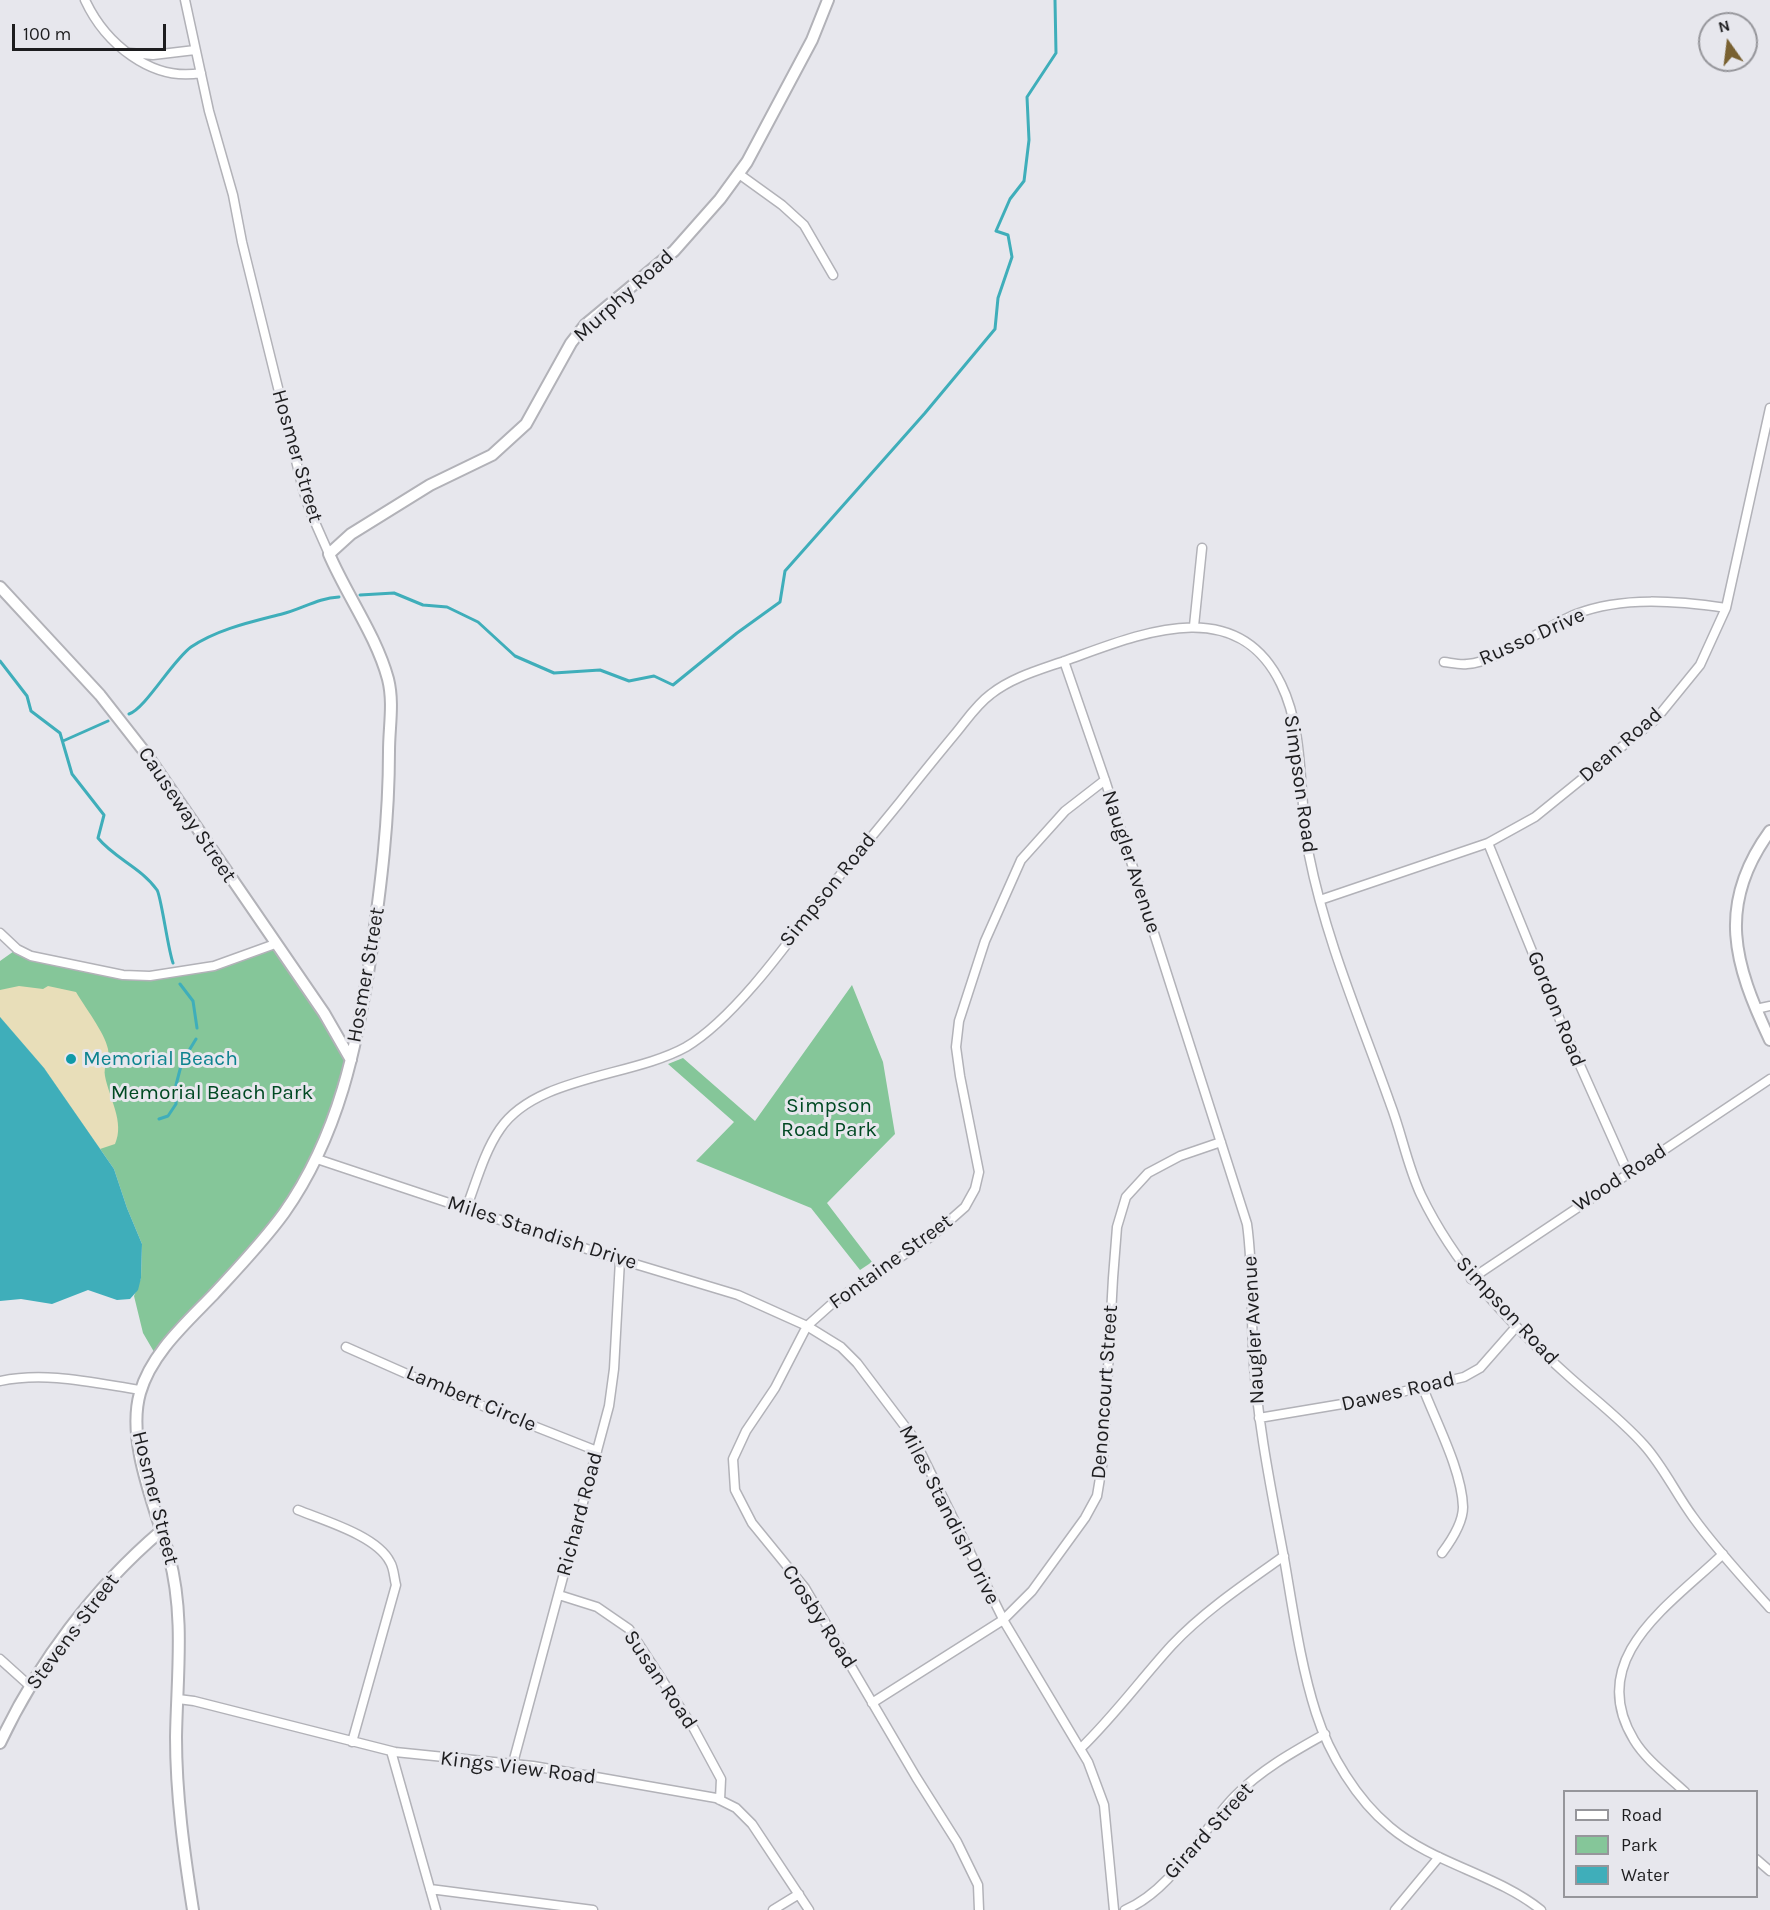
<!DOCTYPE html>
<html>
<head>
<meta charset="utf-8">
<style>
	body { margin:0 }
	#map { position:relative; width:1770px; height:1910px; overflow:hidden; background:#e7e7ed; font-family:Karla,sans-serif }
	canvas { display:block }
	.legend { position:absolute; left:1563px; top:1790px; width:195px; height:108px; box-sizing:border-box; background:#e7e7ed; border:2px solid #96969b; margin:0; padding:8px 10px; list-style:none; font-size:18px; color:#1d1d1f }
	.legend li { display:flex; align-items:center; gap:12px; height:30px }
	.legend b { width:30px; border:2px solid #96969b }
	.north { position:absolute; left:1698px; top:12px; width:60px; height:60px; box-sizing:border-box; background:#e7e7ed; border:2px solid #96969b; border-radius:50%; rotate:346deg; font-size:16px; font-weight:700; line-height:24px; text-align:center; color:#1d1d1f }
	.north::after { content:''; display:block; margin:auto; width:21px; height:27px; background:#796131; clip-path:polygon(50% 0,100% 100%,50% 72%,0 100%) }
	.scale { position:absolute; left:12px; top:24px; width:154px; height:27px; box-sizing:border-box; border:3px solid #1d1d1f; border-top:0; padding-left:8px; font-size:18px; line-height:21px; white-space:nowrap; color:#1d1d1f; -webkit-text-stroke:4px #e7e7ed; paint-order:stroke }
</style>
</head>
<body>
<div id="map">
<canvas width="1770" height="1910"></canvas>
<ul class="legend">
<li><b style="height:8px;background:#fff"></b>Road</li>
<li><b style="height:16px;background:#85c699"></b>Park</li>
<li><b style="height:16px;background:#3faeba"></b>Water</li>
</ul>
<div class="north">N</div>
<div class="scale">100 m</div>
</div>
<script>
const ctx = document.querySelector('canvas').getContext('2d');
ctx.lineJoin = 'round';
function fillPath(path, color) {
  ctx.fillStyle = color;
  ctx.fill(path, 'evenodd');
}
function strokePath(path, color, width, dash) {
  ctx.strokeStyle = color;
  ctx.lineWidth = width;
  ctx.lineCap = dash ? 'butt' : 'round';
  ctx.setLineDash(dash || []);
  ctx.stroke(path);
}
function write(font, color, halo, rows, align = 'center') {
  ctx.font = font + ' Karla,sans-serif';
  ctx.lineWidth = 6;
  ctx.setLineDash([]);
  ctx.textBaseline = 'middle';
  ctx.strokeStyle = halo;
  ctx.fillStyle = color;
  for (const [text, x, y, turn = 0] of rows) {
    ctx.save();
    ctx.translate(x, y);
    ctx.rotate((+turn || 0) * Math.PI / 180);
    ctx.textAlign = isNaN(turn) ? turn : align;
    if (halo) ctx.strokeText(text, 0, 0);
    ctx.fillText(text, 0, 0);
    ctx.restore();
  }
}
fillPath(new Path2D(`
	M275 944 351 1060 347 1079 296 1195 157 1357 143 1333 134 1296 141 1278 142 1244 127 1208 114 1169 44 1068 0 1017V961L17 949 123 975 200 970Z
	M852 985 883 1062 895 1134 827 1203 872 1262 860 1270 811 1208 696 1161 734 1122 668 1064 683 1058 755 1121Z`), '#85c699');
fillPath(new Path2D(`
	M19 986 43 989 48 986 76 992C84 1006 105 1033 108 1049 110 1057 103 1067 105 1076 109 1098 125 1122 115 1144L100 1149 44 1068 0 1017V990Z`), '#e8deb9');
fillPath(new Path2D(`
	M0 1017 44 1068 114 1169 127 1208 142 1244 141 1278 138 1290 130 1299 117 1300 88 1290 52 1304 21 1299 0 1301Z`), '#3faeba');
strokePath(new Path2D(`
	M360 595 394 593 423 605 447 607 478 622 515 656 554 673 600 670 629 681 654 676 673 685 737 633 780 602 785 571 925 413 995 329 998 298 1012 257 1008 235 996 231 1010 199 1024 181 1029 140 1027 97 1056 53 1055 0
	M0 661 27 696 31 711 60 733 72 774 104 815 98 838C114 858 142 868 157 890 161 895 168 950 173 963
	M129 714C145 709 172 661 191 647 218 629 251 622 282 614 302 609 318 598 339 597
	M63 741 108 721
	M180 984 193 1001 197 1028
	M159 1119 168 1116 176 1104V1085L182 1062 196 1039`), '#3faeba', 3);
const minor = new Path2D(`
	M85 0C105 43 151 82 201 73
	M185 0 209 111 233 195 242 242 303 489 310 511 329 554
	M130 53 153 55 195 50
	M739 174 782 205 804 225 833 275
	M1194 626 1202 548
	M1064 661 1105 780 1247 1224C1253 1267 1251 1308 1253 1351 1257 1421 1271 1489 1284 1558 1293 1609 1300 1663 1316 1713 1329 1754 1357 1800 1390 1827 1434 1864 1496 1874 1541 1910
	M1444 662C1452 663 1460 665 1467 664 1496 663 1546 626 1576 614 1623 596 1677 601 1726 608
	M1488 843 1562 1025 1628 1173
	M1320 900 1488 843 1535 817 1656 719 1700 665 1726 608 1770 408
	M0 933 17 949 31 956 123 975 150 976 214 966 275 944
	M1756 1009 1770 1006
	M317 1159 605 1255 738 1295 807 1326 841 1347 857 1363 913 1437 1005 1623 1088 1762 1104 1805 1114 1910
	M466 1209C476 1183 484 1152 500 1129 536 1076 632 1077 686 1047 730 1021 780 954 811 912 840 874 870 839 900 802 918 779 936 757 955 734 966 721 976 705 991 694 1014 676 1043 669 1070 659 1142 633 1237 593 1281 684 1306 735 1298 799 1309 855 1326 941 1361 1021 1390 1103 1402 1134 1407 1165 1421 1195 1455 1265 1506 1320 1564 1372 1590 1396 1620 1418 1644 1445 1663 1466 1676 1494 1693 1517 1716 1549 1744 1579 1770 1608
	M1471 1279 1770 1079
	M346 1347 450 1393 597 1451
	M0 1381C46 1371 94 1383 141 1390
	M1423 1388C1436 1422 1462 1471 1463 1507 1463 1522 1451 1541 1442 1553
	M1259 1418 1372 1399 1464 1377 1480 1368 1516 1327
	M298 1510C325 1521 377 1536 390 1562 394 1568 394 1578 396 1585L352 1742
	M559 1595 597 1607 629 1629 694 1729 721 1779 720 1800
	M0 1659 31 1687
	M178 1699 194 1701 395 1752 533 1766 716 1798 736 1808 752 1824 809 1910
	M872 1703 1003 1620 1032 1591 1085 1518 1097 1496 1103 1460 1113 1278 1117 1227 1126 1197 1148 1173 1180 1156 1221 1142
	M1081 1748C1114 1716 1141 1679 1172 1645 1204 1611 1246 1583 1284 1556
	M391 1751 436 1910
	M513 1763 609 1406 614 1369 620 1260
	M1685 1792C1668 1776 1646 1760 1634 1740 1584 1658 1671 1604 1723 1554
	M1756 1859 1770 1871
	M430 1889 593 1910
	M773 1910 799 1894
	M979 1910 978 1885 957 1842 916 1777 805 1588 752 1523 735 1490 733 1459 746 1431 775 1388 807 1326 835 1301 932 1236 965 1207 975 1189 979 1172 960 1076 956 1047 959 1021 985 941 1021 860 1065 811 1105 780
	M1125 1910C1174 1889 1199 1833 1235 1796 1262 1769 1293 1752 1325 1734
	M1395 1910 1439 1857`);
const tertiary = new Path2D(`
	M0 587 100 695 147 755 324 1013 351 1060
	M1770 831C1716 905 1734 964 1770 1040
	M0 1743C37 1664 94 1588 161 1531
	M193 1910C184 1853 176 1795 176 1737 177 1676 185 1615 169 1556 156 1508 126 1442 140 1393 151 1354 185 1324 213 1295 237 1269 263 1242 284 1213 339 1135 357 1046 371 954 381 886 389 820 389 751 389 727 394 703 388 679 376 635 347 596 329 554L351 534 430 485 492 455 526 424 571 343 585 325 674 251 720 199 747 162 812 40 828 0`);
strokePath(minor, '#b2b2b8', 11);
strokePath(tertiary, '#b2b2b8', 14);
strokePath(minor, '#fff', 8);
strokePath(tertiary, '#fff', 10);
for (const [x, y, r, color] of [
	[71,1059,6,"#0f9aa8"]
]) {
  const dot = new Path2D();
  dot.arc(x, y, r, 0, 2 * Math.PI);
  ctx.fillStyle = color;
  ctx.fill(dot);
  strokePath(dot, '#e7e7ed', 2);
}
write('21px', '#1d1d1f', '#e7e7ed', [
	["Murphy Road",624,296,-42],
	["Hosmer Street",297,456,74],
	["Russo Drive",1532,637,-24],
	["Dean Road",1621,745,-41],
	["Simpson Road",1300,784,82],
	["Causeway Street",187,815,56],
	["Naugler Avenue",1131,862,72],
	["Simpson Road",828,890,-51],
	["Hosmer Street",366,975,-80],
	["Gordon Road",1556,1009,68],
	["Wood Road",1620,1178,-33],
	["Miles Standish Drive",542,1233,18],
	["Fontaine Street",891,1262,-36],
	["Simpson Road",1507,1311,47],
	["Naugler Avenue",1254,1330,-93],
	["Denoncourt Street",1105,1392,-86],
	["Dawes Road",1398,1392,-13],
	["Lambert Circle",471,1399,23],
	["Hosmer Street",155,1498,76],
	["Richard Road",580,1514,-75],
	["Miles Standish Drive",949,1515,63],
	["Crosby Road",819,1617,57],
	["Stevens Street",73,1632,-53],
	["Susan Road",660,1680,56],
	["Kings View Road",518,1768,7],
	["Girard Street",1209,1831,-48]
]);
write('21px', '#0d838f', '#e7e7ed', [
	["Memorial Beach",83,1059]
], 'left');
write('21px', '#004923', '#e7e7ed', [
	["Memorial Beach Park",212,1093],
	["Simpson",829,1106],
	["Road Park",829,1130]
]);
</script>
</body>
</html>
